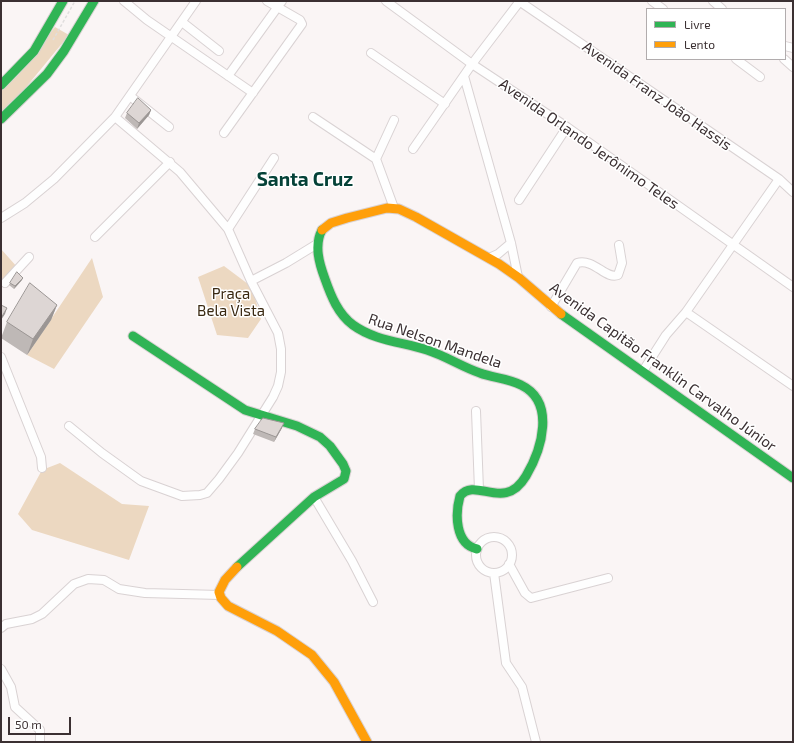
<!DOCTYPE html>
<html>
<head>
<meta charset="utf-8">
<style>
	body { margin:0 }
	#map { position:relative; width:794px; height:743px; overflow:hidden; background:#faf5f5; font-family:"Exo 2",sans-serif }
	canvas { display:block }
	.frame { position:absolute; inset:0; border:2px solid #3b3032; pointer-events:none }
	.legend { position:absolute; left:646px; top:8px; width:140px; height:52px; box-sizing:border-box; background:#fff; border:1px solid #b1acad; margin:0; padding:5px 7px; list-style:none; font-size:12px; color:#3b3032 }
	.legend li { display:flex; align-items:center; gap:8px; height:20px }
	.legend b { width:20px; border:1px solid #b1acad }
	.scale { position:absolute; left:8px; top:717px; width:63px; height:18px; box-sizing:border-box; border:2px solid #3b3032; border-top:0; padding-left:5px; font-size:12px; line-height:14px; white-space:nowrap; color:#3b3032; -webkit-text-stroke:3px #fff; paint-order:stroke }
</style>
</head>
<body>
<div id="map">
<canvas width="794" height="743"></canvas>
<div class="frame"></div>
<ul class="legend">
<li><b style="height:5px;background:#30b455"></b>Livre</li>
<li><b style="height:5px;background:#ff9f0a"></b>Lento</li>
</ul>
<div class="scale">50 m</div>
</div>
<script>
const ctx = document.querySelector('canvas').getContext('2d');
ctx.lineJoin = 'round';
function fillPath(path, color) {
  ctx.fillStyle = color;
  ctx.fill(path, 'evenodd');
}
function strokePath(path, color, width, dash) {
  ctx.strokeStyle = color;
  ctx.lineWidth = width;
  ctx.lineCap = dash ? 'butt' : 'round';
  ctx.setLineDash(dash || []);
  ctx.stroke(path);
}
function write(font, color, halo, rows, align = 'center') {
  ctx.font = font + ' "Exo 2",sans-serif';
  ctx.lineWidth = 3;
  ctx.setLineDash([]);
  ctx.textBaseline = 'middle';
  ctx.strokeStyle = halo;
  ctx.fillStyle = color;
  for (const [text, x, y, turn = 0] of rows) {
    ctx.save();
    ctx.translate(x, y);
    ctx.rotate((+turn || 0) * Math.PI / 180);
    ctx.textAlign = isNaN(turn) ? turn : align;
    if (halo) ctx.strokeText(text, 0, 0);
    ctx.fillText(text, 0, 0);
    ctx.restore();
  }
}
fillPath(new Path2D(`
	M55 27 69 35 13 103 1 112V90L18 75Z
	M1 249 18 268 4 282 1 280Z
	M92 258 103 297 54 369 27 355Z
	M224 266 252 287 261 319 248 338 217 335 198 277Z
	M60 463 122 504 149 506 129 560 32 530 18 514 42 470Z`), '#ecd8c1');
const street = new Path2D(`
	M124 1 147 20 253 93
	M386 1 472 64 567 127 793 287
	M519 1 779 179 793 192
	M652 1 663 9
	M713 1 722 9
	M182 22 219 51
	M785 46 793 48
	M371 53 445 104
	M736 59 760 77
	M784 59 793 67
	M228 76 282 1
	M464 76 511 243 518 277
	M130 96 169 127
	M313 117 376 159 394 208
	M224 133 302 24 300 20 267 1
	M413 149 472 64 520 1
	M376 159 394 120
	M519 200 567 127
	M1 218 25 203 54 179 115 117 196 1
	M228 229 274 158
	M95 237 170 162
	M489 258 498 254 511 243
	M251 281 286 263 317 244
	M5 283 29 257
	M551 307 577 263C594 258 606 280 618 275L622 263 619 245
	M686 312 793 386
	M1 357 41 457 42 468
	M643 371 666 335 686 312 779 179
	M476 411 479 490
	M69 426 102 453 141 481 182 496 200 495 207 493 219 479 238 453 273 397 278 386 281 372V349L278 333 251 281 228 229 180 172 115 117
	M314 497 352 561 373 602
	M476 555a18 18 0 1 1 36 0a18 18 0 1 1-36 0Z
	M509 564 525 593 531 598 608 578
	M494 573 506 663 522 687 536 742
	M1 628 6 624 32 619 42 614 74 584 88 579 104 580 119 589 145 593 220 595
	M1 669 11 687 15 707 40 730V742`);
const fast = new Path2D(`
	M1 85 34 51 63 1
	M1 119 47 74 64 51 94 1
	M322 230C314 245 319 263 325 279 331 296 338 314 353 325 375 341 403 342 427 350 446 356 462 367 480 373 493 378 508 378 521 385 556 402 542 449 526 476 504 513 476 476 460 496 455 514 455 544 477 549
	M561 314 793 478
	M133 336 245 410 297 426 320 437 330 446 343 464 346 471 344 479 314 497 237 567`);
const slow = new Path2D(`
	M322 230 331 223 347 218 387 208 399 209 416 217 499 264 519 278 561 314
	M237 567 225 580 219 592 221 598 228 606 277 631 312 655 334 682 367 742`);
strokePath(street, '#d9d2d3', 10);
strokePath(fast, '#d9d2d3', 11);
strokePath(slow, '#d9d2d3', 11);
strokePath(new Path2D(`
	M53 40 75 1`), '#e0dede', 1.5, [3, 2]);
strokePath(street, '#fefefe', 8);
strokePath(fast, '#30b455', 9);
strokePath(slow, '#ff9f0a', 9);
fillPath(new Path2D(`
	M151 110 149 115 137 129 125 118 127 113Z
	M22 280 14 289 9 285 10 283Z
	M57 305 51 320 27 355 1 338 7 322Z
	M282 428 274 442 253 434 255 429Z`), '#beb8b6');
fillPath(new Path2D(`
	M151 110 149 115 137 129 139 123Z
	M23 278 22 280 14 289 15 286Z
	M57 305 51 320 27 355 33 339Z
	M7 308 5 314 1 320V318Z
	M284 423 282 428 274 442 276 437Z`), '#9b9694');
const building = new Path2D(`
	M138 98 151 110 139 123 127 113Z
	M17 272 23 278 15 286 10 283Z
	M30 283 57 305 33 339 7 322Z
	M1 305 7 308 1 318Z
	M263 418 284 423 276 437 255 429Z`);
fillPath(building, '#ddd6d4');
strokePath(building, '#9b9694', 1);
write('15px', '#3b3032', '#fff', [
	["Avenida Franz João Hassis",657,96,35],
	["Avenida Orlando Jerônimo Teles",589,144,35],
	["Rua Nelson Mandela",435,341,19],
	["Avenida Capitão Franklin Carvalho Júnior",663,367,36]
]);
write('15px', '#392811', '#fff', [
	["Praça",231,294],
	["Bela Vista",231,311]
]);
write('bold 19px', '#054238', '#fff', [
	["Santa Cruz",305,180]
]);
</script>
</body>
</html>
